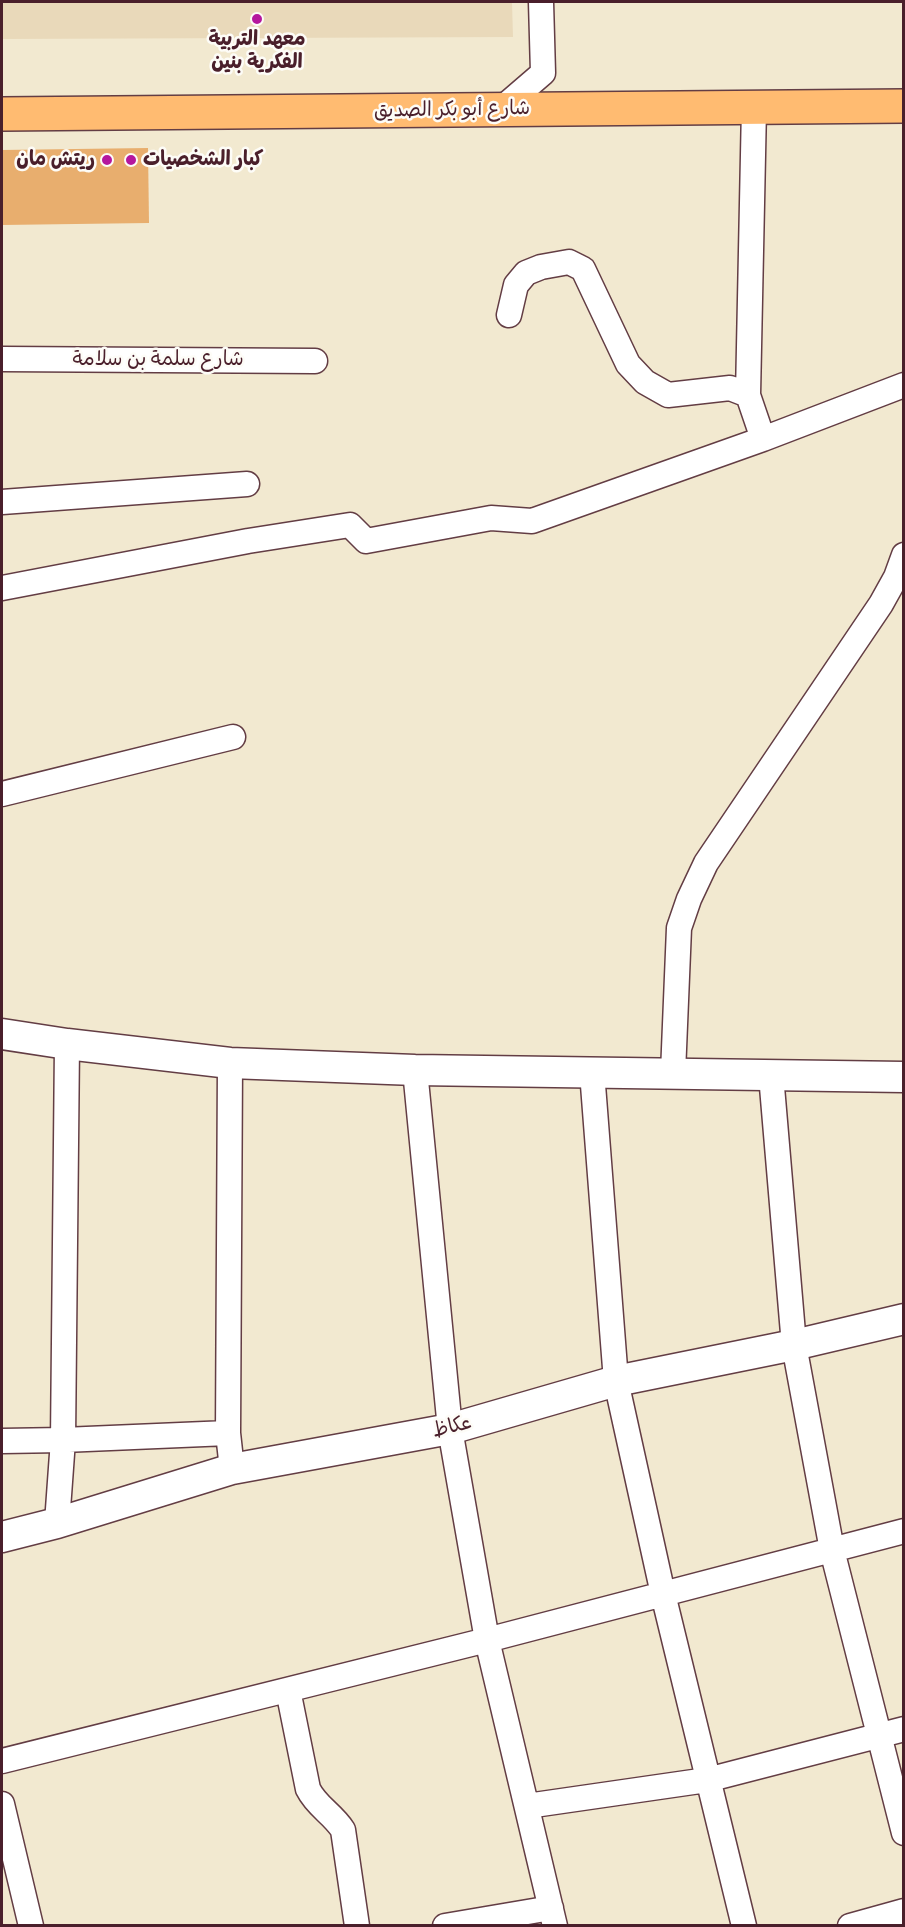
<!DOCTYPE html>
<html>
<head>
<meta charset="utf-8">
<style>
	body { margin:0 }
	#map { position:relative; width:905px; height:1927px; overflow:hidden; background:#f2e9d0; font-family:"Patrick Hand",sans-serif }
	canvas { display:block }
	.frame { position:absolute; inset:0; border:3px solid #4a1f2b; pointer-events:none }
</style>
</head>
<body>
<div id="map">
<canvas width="905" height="1927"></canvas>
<div class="frame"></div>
</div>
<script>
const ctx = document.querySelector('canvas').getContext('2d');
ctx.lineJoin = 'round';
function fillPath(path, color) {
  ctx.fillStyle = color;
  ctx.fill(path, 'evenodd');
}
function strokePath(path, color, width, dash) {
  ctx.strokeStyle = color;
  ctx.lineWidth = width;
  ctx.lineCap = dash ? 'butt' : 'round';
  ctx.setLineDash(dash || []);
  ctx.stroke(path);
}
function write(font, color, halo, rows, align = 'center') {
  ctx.font = font + ' "Patrick Hand","Playpen Sans Arabic",sans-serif';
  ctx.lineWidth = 5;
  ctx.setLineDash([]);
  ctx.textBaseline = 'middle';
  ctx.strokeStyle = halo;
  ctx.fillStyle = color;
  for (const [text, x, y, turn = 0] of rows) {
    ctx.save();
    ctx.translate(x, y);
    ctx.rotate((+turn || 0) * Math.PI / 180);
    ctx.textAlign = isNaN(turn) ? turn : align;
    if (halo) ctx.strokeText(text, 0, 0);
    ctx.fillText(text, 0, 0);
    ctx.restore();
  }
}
fillPath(new Path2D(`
	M2 2H512L513 37 2 39Z`), '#e9d9ba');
fillPath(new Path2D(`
	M148 148 149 223 2 225V150Z`), '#e8ae6e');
const minor = new Path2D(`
	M500 110 543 73 541 2
	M509 315 516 285 526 273 541 267 569 262 583 269 628 364 645 382 668 395 730 388 748 395 763 439
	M2 359 315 361
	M748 395 754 107
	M2 502 247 484
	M2 588 248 541 350 525 366 541 491 518 532 521 763 439 904 385
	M2 794 233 737
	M230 1063 228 1433 232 1469
	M415 1070 450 1429 487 1640 555 1926
	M592 1072 616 1381 663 1594 744 1926
	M673 1073 679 928 689 899 706 863 881 604 896 577 904 555
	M771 1075 794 1345 832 1550 904 1833
	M2 1441 63 1440 228 1433
	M57 1523 63 1440 67 1044
	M288 1690 308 1789C317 1807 332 1813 343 1830L357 1926
	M2 1761 487 1640 904 1531
	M2 1804 31 1926
	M527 1806 707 1780 904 1729
	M445 1926 551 1908
	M850 1926 904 1911`);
const tertiary = new Path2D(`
	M2 1034 67 1044 230 1063 415 1070 904 1077
	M2 1537 57 1523 232 1469 450 1429 616 1381 794 1345 904 1319`);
const primary = new Path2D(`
	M2 114 904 106`);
strokePath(minor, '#633d44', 27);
strokePath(tertiary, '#633d44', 33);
strokePath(primary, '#633d44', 36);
strokePath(minor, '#fff', 24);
strokePath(tertiary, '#fff', 30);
strokePath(primary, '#ffbb71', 33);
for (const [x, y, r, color] of [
	[257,19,6,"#b5179e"],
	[107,160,6,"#b5179e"],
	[131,160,6,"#b5179e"]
]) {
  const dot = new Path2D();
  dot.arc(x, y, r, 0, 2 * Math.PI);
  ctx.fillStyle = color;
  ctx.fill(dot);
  strokePath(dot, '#fdfcf7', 2);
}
write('bold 20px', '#4a1f2b', '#fdfcf7', [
	["معهد التربية",257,40],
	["الفكرية بنين",257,63],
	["ريتش مان",95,160,"right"],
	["كبار الشخصيات",143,160,"left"]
]);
write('20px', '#4a1f2b', '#fdfcf7', [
	["شارع أبو بكر الصديق",452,110,-1],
	["شارع سلمة بن سلامة",158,360],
	["عكاظ",452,1427,-13]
]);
</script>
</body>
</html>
